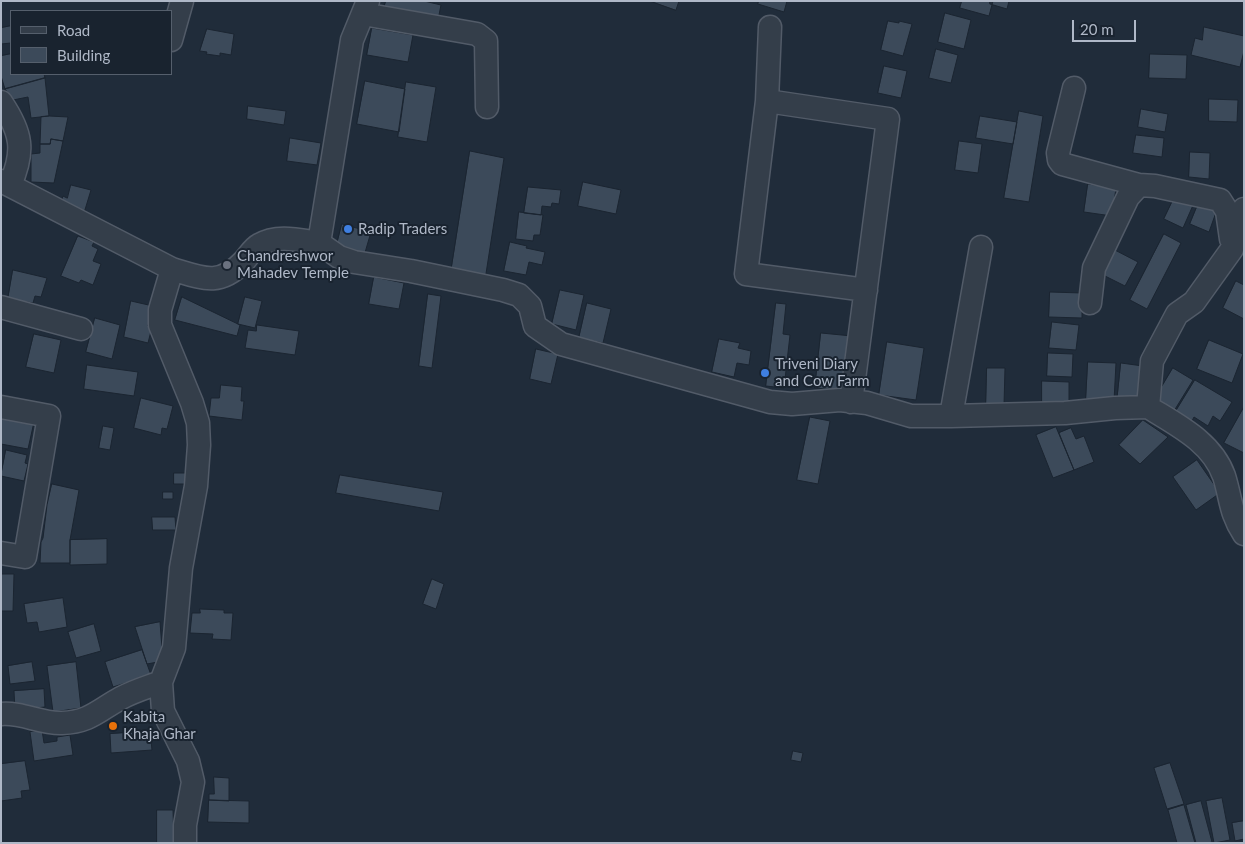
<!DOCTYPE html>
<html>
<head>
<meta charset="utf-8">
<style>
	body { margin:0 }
	#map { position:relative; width:1245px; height:844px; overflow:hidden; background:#202c3a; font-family:Lato,sans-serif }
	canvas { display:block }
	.frame { position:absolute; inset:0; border:2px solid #afb8c7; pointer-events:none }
	.legend { position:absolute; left:10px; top:10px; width:162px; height:65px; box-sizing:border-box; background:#19232f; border:1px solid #555f6c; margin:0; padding:6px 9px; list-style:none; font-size:15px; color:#afb8c7 }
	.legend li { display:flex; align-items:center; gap:10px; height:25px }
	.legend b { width:25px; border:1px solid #555f6c }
	.scale { position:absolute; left:1072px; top:20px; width:64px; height:22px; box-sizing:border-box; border:2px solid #afb8c7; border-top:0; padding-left:6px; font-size:15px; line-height:18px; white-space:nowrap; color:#afb8c7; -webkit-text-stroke:4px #19232f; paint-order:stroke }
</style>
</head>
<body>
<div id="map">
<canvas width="1245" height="844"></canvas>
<div class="frame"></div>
<ul class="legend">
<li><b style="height:6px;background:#343e4a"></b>Road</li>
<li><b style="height:14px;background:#3c4a5a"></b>Building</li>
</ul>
<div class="scale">20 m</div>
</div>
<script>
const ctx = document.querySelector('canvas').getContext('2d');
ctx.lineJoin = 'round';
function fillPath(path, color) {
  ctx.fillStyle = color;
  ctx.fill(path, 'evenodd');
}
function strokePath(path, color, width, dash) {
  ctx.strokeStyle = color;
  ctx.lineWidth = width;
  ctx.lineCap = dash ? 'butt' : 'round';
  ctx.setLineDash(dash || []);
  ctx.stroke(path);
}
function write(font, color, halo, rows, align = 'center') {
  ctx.font = font + ' Lato,sans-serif';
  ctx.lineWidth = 4;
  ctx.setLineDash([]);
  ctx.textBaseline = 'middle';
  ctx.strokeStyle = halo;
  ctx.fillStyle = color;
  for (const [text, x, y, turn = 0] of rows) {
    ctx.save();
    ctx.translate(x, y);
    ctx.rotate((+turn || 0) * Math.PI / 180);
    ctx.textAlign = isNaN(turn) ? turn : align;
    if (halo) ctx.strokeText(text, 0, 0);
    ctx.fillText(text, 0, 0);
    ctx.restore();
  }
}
const building = new Path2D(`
	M386 1H424L441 5 438 20 384 8Z
	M650 1H679L676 10Z
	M759 1H787L784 12 758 4Z
	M962 1H993L989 16 960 8Z
	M990 1H1009L1007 9 990 4Z
	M945 13 971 20 964 49 938 42Z
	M888 21 899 23V21L912 24 903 56 881 50Z
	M11 26V43L1 44V28Z
	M1204 27 1244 36V51L1240 67 1191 55 1195 38 1202 40Z
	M372 28 413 35 408 62 367 55Z
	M207 29 234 34 231 55 220 53V56L206 54 207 52 200 51Z
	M936 49 958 55 951 83 929 78Z
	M11 54V74H44L45 78 5 89 1 76V56Z
	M1150 54 1187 55 1186 79 1149 78Z
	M884 66 907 71 901 98 878 93Z
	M45 78 49 116 31 118 28 97 13 100 5 89Z
	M365 81 405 89 399 132 357 124Z
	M406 82 436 87 427 142 398 137Z
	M1209 99 1238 100 1237 122 1209 121Z
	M248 106 286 111 284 125 247 119Z
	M1141 109 1168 114 1165 132 1138 127Z
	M1019 111 1043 116 1029 202 1004 198Z
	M49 116 68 117 63 141 51 139 50 144H40L41 117Z
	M980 116 1017 122 1013 144 976 138Z
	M1136 135 1164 138 1162 157 1133 153Z
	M290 138 321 143 317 165 287 161Z
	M51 139 63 141 54 183 31 182V154L40 153V144H50Z
	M959 141 982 144 978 173 955 170Z
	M470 151 504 158 485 280 451 272Z
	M1190 152 1210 153 1209 179 1189 177Z
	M583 182 621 190 616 214 578 206Z
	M1088 184 1116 188 1112 216 1084 212Z
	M71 185 91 190 84 213 61 202 63 196 67 198Z
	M528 187 561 190 559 204 552 203 551 207 542 206 541 215 524 213Z
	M1176 194 1194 203 1183 228 1164 219Z
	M1201 197 1219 204 1209 232 1190 224Z
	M519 212 543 215 540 235H534L533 241 516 239Z
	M342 224 371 232 364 256 336 248Z
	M1164 234 1181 243 1147 309 1130 300Z
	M78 236 94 242 92 246 98 249 93 261 101 264 93 285 81 280 79 283 61 276Z
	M510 242 527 246 526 248 545 252 542 265 529 262 526 275 504 271Z
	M1113 249 1138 262 1125 286 1101 274Z
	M13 270 47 278 41 297 35 296 33 303 8 299Z
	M374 277 404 283 399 309 369 304Z
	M1236 281 1244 285V319L1223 308Z
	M560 290 584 295 576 330 552 324Z
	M1050 292 1082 293V318L1049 317Z
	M428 294 441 296 432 368 419 366Z
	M182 297 240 325 237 336 175 320Z
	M245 297 262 301 255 328 238 324Z
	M131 301 153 306 148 326 152 327 148 343 124 337Z
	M587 303 611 309 603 343 579 338Z
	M776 303 786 304 783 334 790 335 784 388 766 386Z
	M95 318 120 325 112 359 86 352Z
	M1052 322 1079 325 1076 350 1049 348Z
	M257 325 299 331 295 355 245 348 248 330 256 331Z
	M821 333 852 336 846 391 815 388Z
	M34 334 61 340 54 373 26 367Z
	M719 339 740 343 738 348 751 351 749 365 737 363 734 377 712 372Z
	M1209 340 1243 354 1232 383 1197 369Z
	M887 342 924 348 916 400 879 395Z
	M536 349 558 354 551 384 530 379Z
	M1048 353 1073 354 1072 377 1047 376Z
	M1088 362 1116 363 1114 401 1086 399Z
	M1121 363 1143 366 1139 404 1117 402Z
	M87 365 138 372 134 396 84 389Z
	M987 368H1005L1004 405H986Z
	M1173 368 1193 380 1174 411 1154 400Z
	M1195 380 1232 402 1220 421 1213 416 1208 426 1194 417 1192 421 1176 411Z
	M1042 381 1069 382V409L1042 408Z
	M221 385 242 387 241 401H244L242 420 209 416 211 398H219Z
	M141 398 173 406 167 429 162 428 161 435 134 428Z
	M1244 407V453L1224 443Z
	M1 416 34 422 28 449 1 444Z
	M810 417 830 421 818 484 797 480Z
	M1143 420 1168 437 1140 464 1119 445Z
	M103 426 114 428 110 450 99 448Z
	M1056 427 1074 470 1053 478 1036 435Z
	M1071 428 1076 439 1084 436 1094 462 1074 470 1059 433Z
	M6 450 27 455 25 463 28 464 24 481 1 476Z
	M1197 460 1220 493 1196 510 1173 477Z
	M174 473H187V484H174Z
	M340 475 443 492 439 511 336 493Z
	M52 484 79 490 70 540V563H40L41 542 43 538 47 505Z
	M163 492H173V499H163Z
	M152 517H175L176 530H153Z
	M107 539V564L70 565V540Z
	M1 574H14L13 611H1Z
	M432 579 444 584 436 609 423 604Z
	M63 598 67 627 39 632 37 622 27 623 24 604Z
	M200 609 224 610V613H233L231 640 212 639 213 634 190 633 192 613H200Z
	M160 622 163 661 147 664 135 627Z
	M94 624 101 651 76 658 68 632Z
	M142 650 151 675 113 687 105 662Z
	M32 662 35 681 10 684 8 666Z
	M76 662 81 708 53 712 47 666Z
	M44 689 45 707 15 710 14 691Z
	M42 730 44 743 57 741V737L70 735 73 755 34 761 30 732Z
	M150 731 152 750 111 753 110 734Z
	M793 751 803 753 801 762 791 760Z
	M25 761 30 790 21 791 22 798 1 801V764Z
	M1170 763 1184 804 1167 809 1154 768Z
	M214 777 229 778V801L209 800V794H214Z
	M1222 798 1230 840 1214 843 1206 801Z
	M209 800 249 801V823L208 822Z
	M1201 801 1212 842 1208 843H1196L1186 805Z
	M1184 805 1195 843H1177L1168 810Z
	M157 810H173L174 843H157Z
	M1244 821V839L1235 841 1232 823Z`);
fillPath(building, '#3c4a5a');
strokePath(building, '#1b2531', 1);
const minor = new Path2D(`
	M363 14 477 34 486 41 487 107
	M770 27 767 101 746 274 866 290
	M171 40 182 1
	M1074 88 1058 153 1059 160 1062 164 1139 185
	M767 101 888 119 851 402
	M1 102C22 133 25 151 10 185
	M1 181 172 269C202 278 219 287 243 262 248 257 253 248 259 245 277 234 299 240 319 243L352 40 368 1
	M1244 209 1232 249 1194 302 1177 314 1152 361 1148 407C1177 425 1212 442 1224 476 1231 498 1230 513 1244 534
	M319 243 339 257 354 262 411 271 503 290 519 295 530 306 535 326 561 344 770 402 792 404 840 400 867 403 911 416H951L1065 413 1115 408 1148 407
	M172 269 160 310V325L192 403 198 423 199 445 196 486 181 568 174 648 161 682 163 711 188 761 193 782 185 825V843
	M1090 303 1094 268 1128 197 1139 185 1155 186 1220 200 1227 211 1231 239
	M1 307 81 329
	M1 407 49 416 25 557 1 553
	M951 416 981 247
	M1 714C22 712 41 724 62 723 90 722 99 710 121 698 134 691 148 687 161 682`);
strokePath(minor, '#525b68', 25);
strokePath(minor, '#343e4a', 22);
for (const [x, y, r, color] of [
	[348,229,5,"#3f7fe0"],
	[227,265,5,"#6b7280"],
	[765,373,5,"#3f7fe0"],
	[113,726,5,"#e8710a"]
]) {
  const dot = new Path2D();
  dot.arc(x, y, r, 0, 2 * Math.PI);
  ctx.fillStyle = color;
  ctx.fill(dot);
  strokePath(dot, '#19232f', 2);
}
write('15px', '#afb8c7', '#19232f', [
	["Radip Traders",358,229],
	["Chandreshwor",237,256],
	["Mahadev Temple",237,273],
	["Triveni Diary",775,364],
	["and Cow Farm",775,381],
	["Kabita",123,717],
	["Khaja Ghar",123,734]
], 'left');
</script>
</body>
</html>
